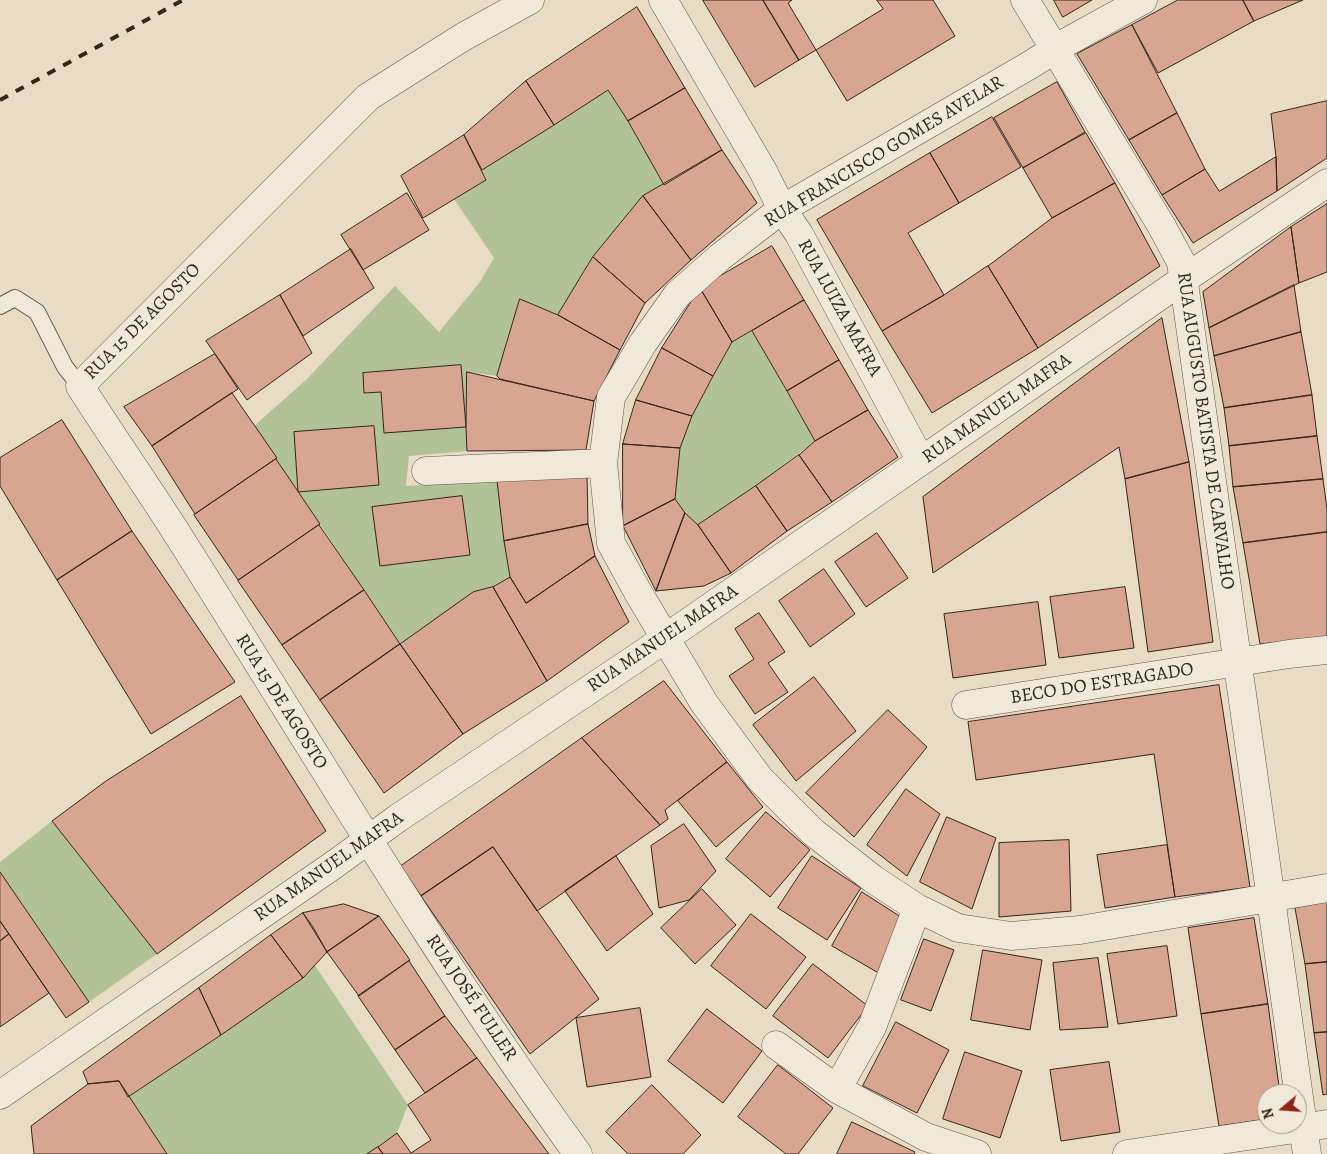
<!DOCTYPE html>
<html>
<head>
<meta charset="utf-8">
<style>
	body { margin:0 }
	#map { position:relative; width:1327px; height:1154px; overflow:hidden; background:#e8ddc4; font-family:Alegreya,serif }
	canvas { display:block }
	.north { position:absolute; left:1257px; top:1084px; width:50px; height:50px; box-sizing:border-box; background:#f0e9d9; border:1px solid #a59b8e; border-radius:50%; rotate:252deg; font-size:14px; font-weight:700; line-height:20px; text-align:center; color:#34251d }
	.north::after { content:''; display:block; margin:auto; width:18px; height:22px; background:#8f2418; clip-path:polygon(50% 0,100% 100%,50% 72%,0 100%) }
</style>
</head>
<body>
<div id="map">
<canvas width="1327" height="1154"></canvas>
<div class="north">N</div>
</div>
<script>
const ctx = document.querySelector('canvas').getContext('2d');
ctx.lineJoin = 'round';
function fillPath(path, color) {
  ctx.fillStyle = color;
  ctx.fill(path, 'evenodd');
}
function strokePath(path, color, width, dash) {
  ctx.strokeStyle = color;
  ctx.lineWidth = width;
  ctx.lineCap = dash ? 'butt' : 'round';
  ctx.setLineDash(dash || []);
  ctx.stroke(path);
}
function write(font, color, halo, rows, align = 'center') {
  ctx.font = font + ' Alegreya,serif';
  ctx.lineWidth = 4.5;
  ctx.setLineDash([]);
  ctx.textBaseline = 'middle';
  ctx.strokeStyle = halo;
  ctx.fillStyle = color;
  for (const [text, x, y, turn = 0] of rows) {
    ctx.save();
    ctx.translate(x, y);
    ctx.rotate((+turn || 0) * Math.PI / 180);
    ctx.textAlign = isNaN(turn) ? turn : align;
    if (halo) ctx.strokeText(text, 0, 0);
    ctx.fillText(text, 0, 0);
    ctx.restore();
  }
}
fillPath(new Path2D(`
	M608 90 628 121 664 185 643 196 593 257 558 315 520 299 500 379 497 376 467 372V451L409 456 406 486 497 481 510 577 400 644 254 426 307 379 395 286 439 332 480 282 494 258 454 199 486 180 482 170Z
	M752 331 815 441 756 486 698 525 685 513 675 499 680 448 692 416 732 342Z
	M52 821 157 954 89 1002 0 872V862Z
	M314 964 408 1105 397 1133 367 1154H167L128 1097 221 1035Z`), '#b2c297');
const building = new Path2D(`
	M703 0H763L799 60 755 87Z
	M763 0H792L788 3 816 50 799 60Z
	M877 0H933L955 36 847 101 816 50 883 9Z
	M1054 0H1092L1063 17Z
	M1178 0H1243L1254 21 1158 73 1132 25Z
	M1243 0H1303L1254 21Z
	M637 7 685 88 628 121 608 90 554 125 526 81Z
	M1132 25 1177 113 1129 140 1077 54Z
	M526 81 554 125 482 170 464 135Z
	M1057 82 1085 132 1023 168 994 118Z
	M685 88 722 150 664 185 628 121Z
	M1327 101V158L1277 191 1276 157 1271 114Z
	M1177 113 1205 169 1162 195 1129 140Z
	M992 117 1021 167 959 203 930 153Z
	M1086 133 1115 183 1052 218 1023 168Z
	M464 135 486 180 423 218 401 176Z
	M722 150 757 203 691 260 643 196Z
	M930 153 959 203 908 233 944 295 882 331 817 220Z
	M1276 157 1277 191 1193 243 1162 195 1205 169 1219 191Z
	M1115 183 1160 266 1038 348 988 266 1052 218Z
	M407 193 429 230 363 270 341 235Z
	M643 196 691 260 645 303 593 257Z
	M1327 204V272L1299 283 1291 227Z
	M1291 227 1299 283 1209 328 1203 292Z
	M772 246 804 300 732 342 700 288Z
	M351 249 374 288 303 336 280 295Z
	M593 257 645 303 620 350 558 315Z
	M988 266 1038 348 932 413 882 331 944 295Z
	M1294 285 1301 332 1214 356 1209 328Z
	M700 288 732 342 713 376 662 348Z
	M280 295 312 353 247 400 206 341Z
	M520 299 558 315 620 350 594 401 500 379 497 376Z
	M804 300 839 360 787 391 752 331Z
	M1162 318 1189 462 1125 479 1119 447 933 573 923 497Z
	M1301 332 1312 395 1224 408 1214 356Z
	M662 348 713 376 692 416 636 400Z
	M215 354 238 389 152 446 124 407Z
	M839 360 868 410 815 441 787 391Z
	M461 365 466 427 384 433 381 392 364 393 363 373Z
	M467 372 594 401 586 450 467 451 466 427Z
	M232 393 277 458 195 514 152 446Z
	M1312 395 1317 436 1229 446 1224 408Z
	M636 400 692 416 680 448 623 444Z
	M868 410 898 457 832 502 799 455 815 441Z
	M62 420 132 531 57 580 0 486V458Z
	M374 426 379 485 298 492 294 432Z
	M1317 436 1323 479 1233 487 1229 446Z
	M623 444 680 448 675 499 623 526Z
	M799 455 832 502 787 531 756 486Z
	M276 459 320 524 238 580 194 515Z
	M1189 462 1213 642 1148 652 1125 479Z
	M587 473 588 524 504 541 497 481Z
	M1323 479 1327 509V532L1243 543 1233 487Z
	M756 486 787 531 731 573 698 525Z
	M462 496 470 555 380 566 372 507Z
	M675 499 685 513 656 591 623 526Z
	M685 513 698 525 731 573 704 586 656 591Z
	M588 524 595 556 526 603 510 577 504 541Z
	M319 525 364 590 282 645 238 581Z
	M132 531 235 682 151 734 57 580Z
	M1327 532V637L1260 644 1243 543Z
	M877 533 908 578 866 607 835 562Z
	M595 556 629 622 547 681 493 587 510 577 526 603Z
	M824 569 855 614 810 647 779 601Z
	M493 587 547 681 463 734 400 644 473 592Z
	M1125 587 1134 648 1059 658 1050 597Z
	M364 590 400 644 320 700 282 645Z
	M1038 602 1046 665 953 678 944 614Z
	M759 613 785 652 768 663 788 692 755 714 729 676 754 659 735 629Z
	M400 644 463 734 384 793 320 700Z
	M814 677 856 731 796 781 753 725Z
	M664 681 727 762 665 810 668 819 660 825 582 738Z
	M1219 685 1250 887 1175 897 1154 754 976 780 968 722Z
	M241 696 326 831 157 954 52 821 106 781Z
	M888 710 927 747 854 837 806 793Z
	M582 738 660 825 537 911 493 847 421 896 401 866Z
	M727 762 763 807 716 847 678 801Z
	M906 789 940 814 907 876 867 845Z
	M766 812 810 850 770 897 726 859Z
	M947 817 996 838 972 909 920 882Z
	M684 824 716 871 689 900 659 908 651 846Z
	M1069 840 1071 911 999 917V843Z
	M1167 845 1175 897 1105 908 1097 855Z
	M493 847 599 999 530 1054 421 896Z
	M616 856 653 914 607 951 565 891Z
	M812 856 861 888 827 940 778 908Z
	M0 872 89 1002 66 1018 0 921Z
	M702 889 736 925 695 964 661 928Z
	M862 892 904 919 882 975 832 946Z
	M1327 902V962L1305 964 1295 908Z
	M344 904 379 916 327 952 313 927 303 913Z
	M303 913 327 952 303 978 271 935Z
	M751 914 806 957 766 1009 711 966Z
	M379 916 410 960 359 996 327 952Z
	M1254 918 1268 1004 1201 1014 1188 928Z
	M0 921 9 934 0 941Z
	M9 934 49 993 0 1027V941Z
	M271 935 303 978 221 1035 199 988Z
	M924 939 954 950 931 1011 901 1000Z
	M1167 946 1177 1016 1118 1024 1107 954Z
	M983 950 1042 960 1030 1030 971 1020Z
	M1098 958 1108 1027 1060 1030 1053 963Z
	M409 961 445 1016 395 1050 358 996Z
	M1327 962V1032L1314 1033 1305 964Z
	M813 964 868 1006 828 1058 773 1016Z
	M199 988 221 1035 128 1097 119 1081 88 1084 83 1072Z
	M1268 1004 1280 1094H1267V1119L1219 1126 1201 1014Z
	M640 1008 651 1077 587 1087 576 1018Z
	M707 1009 762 1051 723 1103 668 1061Z
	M445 1016 477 1058 425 1093 395 1050Z
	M896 1022 949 1050 917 1113 863 1086Z
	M1327 1032V1094L1323 1095 1314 1033Z
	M965 1052 1022 1071 1000 1138 943 1119Z
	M477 1058 549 1154H383L378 1147 397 1133 411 1153 431 1140 408 1105Z
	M1109 1062 1120 1132 1061 1141 1050 1070Z
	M778 1065 833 1108 798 1154H786L738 1117Z
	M119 1081 167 1154H34L31 1126 88 1084Z
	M652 1085 701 1135 683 1154H628L606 1132Z
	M852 1122 915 1152 914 1154H837Z
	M378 1147 383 1154H367Z`);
fillPath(building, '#d8a590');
strokePath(building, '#34251d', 1);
const lane = new Path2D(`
	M0 306 15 298 37 312 65 367 80 386`);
const street = new Path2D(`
	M530 0 463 37 368 97 80 386C111 435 145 483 176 532 308 740 433 954 578 1154
	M663 0 763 171 782 209 799 234 921 461
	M1025 0 1161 225 1181 262 1307 1154
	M1143 0 1065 43 1030 65 782 209 720 257 677 295 643 343 611 397 603 463 611 543 639 594 704 703 760 779 813 832 873 879 917 908 958 928 1011 936 1080 930 1327 888
	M426 471 603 463
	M966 705 1289 654 1327 650
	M776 1045 837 1089 926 1137 977 1154
	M837 1089 872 1027 917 908
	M0 1095 335 864 398 818 644 653 1184 279 1327 183
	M1127 1154 1327 1124`);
strokePath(lane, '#615347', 18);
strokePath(street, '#615347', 29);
strokePath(lane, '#f0e9d9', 16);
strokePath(street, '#f0e9d9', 28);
strokePath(new Path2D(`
	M0 100 183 0`), '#34251d', 4, [9, 9]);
write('19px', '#34251d', '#f0e9d9', [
	["RUA FRANCISCO GOMES AVELAR",884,152,-31],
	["RUA LUIZA MAFRA",839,308,61],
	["RUA 15 DE AGOSTO",143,322,-45],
	["RUA MANUEL MAFRA",997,409,-35],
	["RUA AUGUSTO BATISTA DE CARVALHO",1205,431,82],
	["RUA MANUEL MAFRA",663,639,-34],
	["BECO DO ESTRAGADO",1102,684,-9],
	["RUA 15 DE AGOSTO",281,702,58],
	["RUA MANUEL MAFRA",329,867,-35],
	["RUA JOSÉ FULLER",471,998,56]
]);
</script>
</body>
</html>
